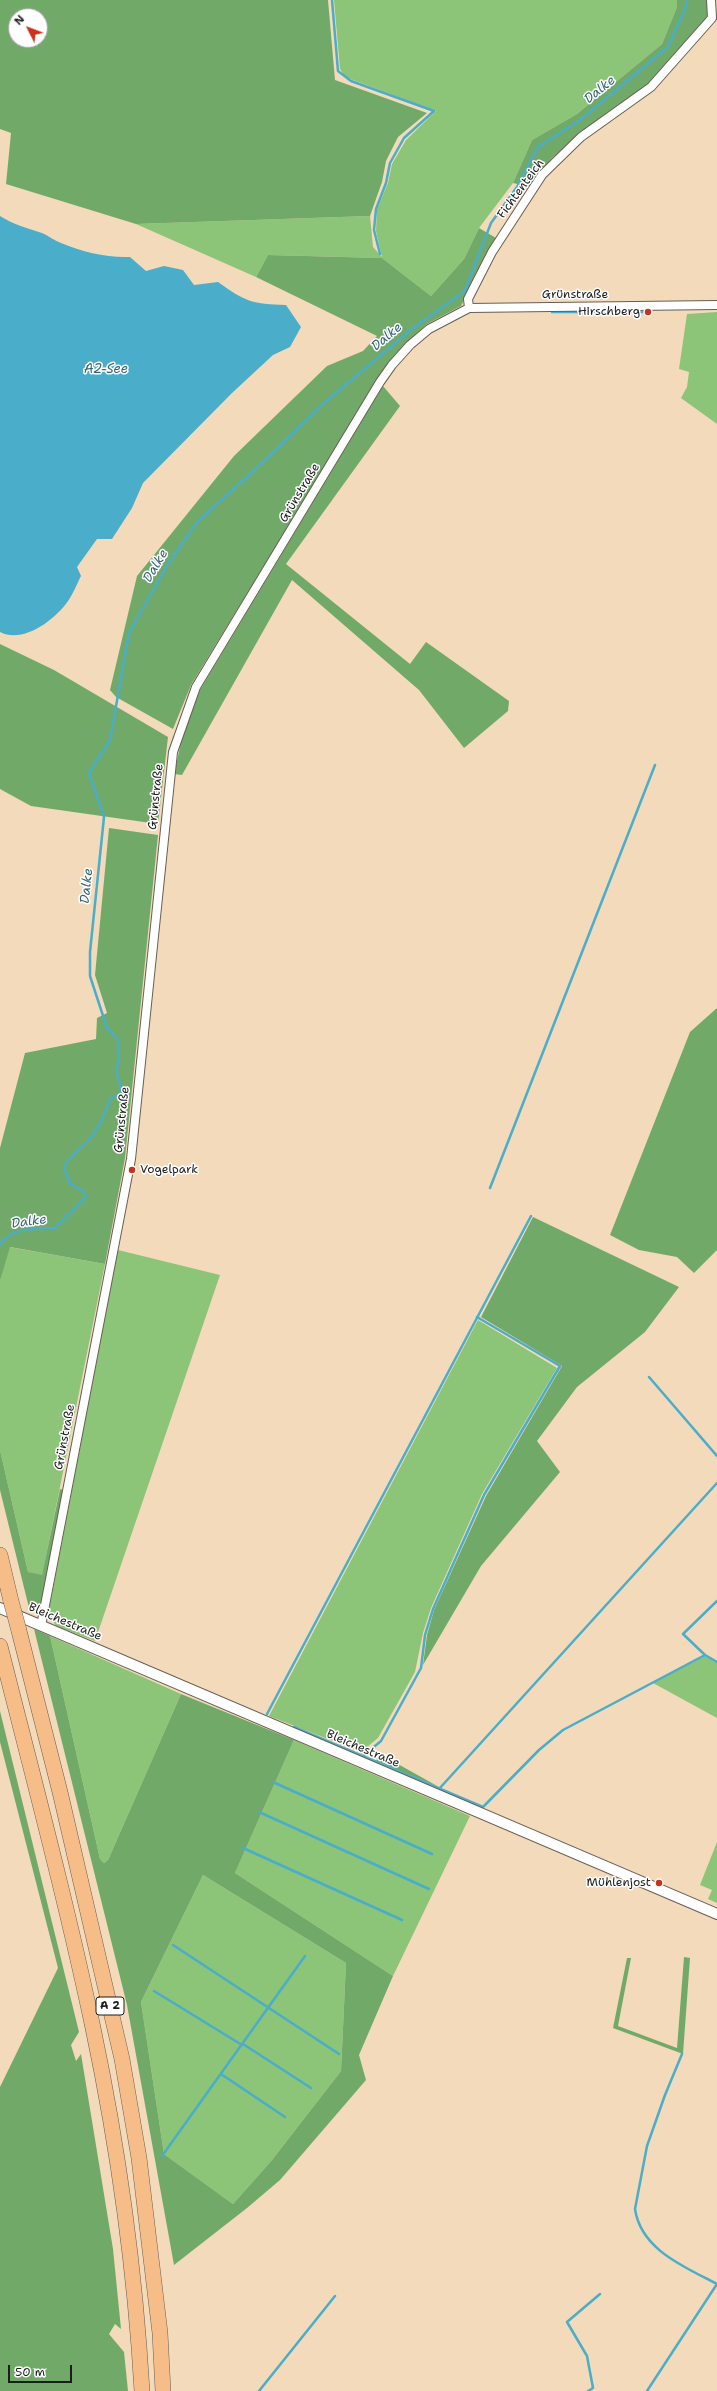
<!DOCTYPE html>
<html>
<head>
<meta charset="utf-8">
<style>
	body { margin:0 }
	#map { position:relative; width:717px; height:2391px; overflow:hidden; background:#f3daba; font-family:"Shantell Sans",sans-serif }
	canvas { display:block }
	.north { position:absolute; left:8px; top:8px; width:40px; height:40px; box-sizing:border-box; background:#fff; border:1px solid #a4a4a4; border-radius:50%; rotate:312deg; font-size:11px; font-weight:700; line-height:16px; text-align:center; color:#1c1c1c }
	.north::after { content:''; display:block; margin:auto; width:14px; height:18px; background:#c8321e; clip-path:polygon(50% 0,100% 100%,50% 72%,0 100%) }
	.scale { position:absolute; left:8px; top:2365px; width:64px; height:18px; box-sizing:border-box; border:2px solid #1c1c1c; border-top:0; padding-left:5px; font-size:12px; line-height:14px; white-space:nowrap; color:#1c1c1c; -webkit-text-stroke:3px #fff; paint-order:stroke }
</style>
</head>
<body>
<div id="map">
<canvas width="717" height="2391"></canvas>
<div class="north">N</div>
<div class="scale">50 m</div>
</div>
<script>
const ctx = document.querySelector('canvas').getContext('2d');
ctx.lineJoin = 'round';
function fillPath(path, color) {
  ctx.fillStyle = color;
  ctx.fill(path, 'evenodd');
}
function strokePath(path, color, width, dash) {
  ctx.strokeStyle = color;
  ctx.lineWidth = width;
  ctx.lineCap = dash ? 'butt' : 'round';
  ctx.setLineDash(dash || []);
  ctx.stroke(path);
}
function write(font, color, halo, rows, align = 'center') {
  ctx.font = font + ' "Shantell Sans",sans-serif';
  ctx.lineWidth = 3;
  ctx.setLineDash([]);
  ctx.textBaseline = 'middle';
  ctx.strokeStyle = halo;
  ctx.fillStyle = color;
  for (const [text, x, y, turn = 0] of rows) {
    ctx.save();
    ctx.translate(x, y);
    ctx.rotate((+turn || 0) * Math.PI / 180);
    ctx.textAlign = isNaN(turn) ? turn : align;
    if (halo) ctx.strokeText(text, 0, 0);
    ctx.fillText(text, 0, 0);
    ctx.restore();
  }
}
fillPath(new Path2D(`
	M334 0H677V7L662 44 577 114 532 140 513 183 479 228 464 259 431 296 382 258 268 255 256 277 136 224 370 216 373 247 382 257 376 231 377 209 388 183 392 164 406 140 436 111 345 77 340 69Z
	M717 312V424L681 398 687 387 689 372 679 369 687 314Z
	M9 1247 105 1264 42 1576 28 1572 0 1450V1281Z
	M118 1250 220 1275 95 1641 56 1626 50 1617 49 1610Z
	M478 1320 557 1368 482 1494 431 1608 423 1633 415 1672 378 1738 361 1752 269 1716Z
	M50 1636 181 1694 108 1860 104 1863 100 1859Z
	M705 1656 717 1663V1718L653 1683Z
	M294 1740 470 1816 393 1976 235 1873Z
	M717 1842V1903L708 1899 712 1890 700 1885Z
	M203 1875 346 1963 341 2071 272 2160 233 2204 164 2154 141 2002Z`), '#8cc478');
fillPath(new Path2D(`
	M0 0H328L335 80 427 113 398 137 386 161 382 182 370 216 136 224 6 184 11 133 0 129ZM16 16H40V40H16Z
	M677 0H707V18L649 84 579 135 552 158 530 187 513 183 532 140 577 114 662 44 677 7Z
	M479 228 496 238 461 306 427 324 406 343 378 379 191 685 173 729 116 697 110 690 137 576 234 456 327 366 363 351 377 336 256 277 268 255 382 258 431 296 464 259Z
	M383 386 400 406 286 564 410 664 426 642 509 701 508 711 464 748 419 690 292 580 182 775 174 774 182 738 200 690Z
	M0 644 54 670 168 737 158 824 31 806 0 789Z
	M109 828 158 835 125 1158 105 1264 10 1247 0 1281V1148L25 1053 96 1039 97 1018 107 1013 95 975Z
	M717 1008V1250L694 1273 677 1257 639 1250 610 1235 690 1032Z
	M533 1217 679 1287 645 1332 577 1387 537 1441 560 1472 481 1566 423 1665 427 1635 434 1610 486 1496 562 1366 481 1317Z
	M0 1450 28 1572 42 1575 60 1489 63 1490 41 1604 30 1612 0 1490Z
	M34 1629 50 1636 100 1859 104 1863 108 1860 181 1694 294 1740 235 1873 393 1976 359 2055 366 2080 280 2180 247 2208 174 2265 127 2005ZM203 1875 346 1963 341 2071 272 2160 233 2204 164 2154 141 2002Z
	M0 1711 79 2032 71 2045 76 2061 81 2054 113 2249 121 2329 115 2324 109 2334 124 2352 128 2391H0V2087L58 1968 0 1742Z
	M380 1754 439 1787 376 1761Z
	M684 1957 690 1958 683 2054 613 2028 627 1958H631L618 2026 677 2048Z`), '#71aa68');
fillPath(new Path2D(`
	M0 216C14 225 27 228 42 233 49 236 55 241 61 243 83 252 107 258 130 257L146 271 164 266 183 270 194 285 218 282C246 302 252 304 286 305L301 327 290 347 273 355 232 393 143 483 132 508 112 539H97L77 567 81 576C77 584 73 594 68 601 55 620 23 644 0 632Z`), '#4aadc9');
strokePath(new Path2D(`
	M332 0 338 71 351 81 434 111 404 138 390 163 386 183 376 209 374 230 380 254
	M552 312H644
	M490 1188 655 765
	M0 1244C12 1227 36 1229 55 1228L86 1197 83 1191 70 1184 64 1167C70 1155 81 1149 90 1139 99 1127 106 1113 110 1099L122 1093 116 1070 119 1062 118 1040 107 1028 90 976V952L104 817 89 773 110 740 129 633 167 566 197 522 259 466 323 404 412 329 465 291 491 223 517 187 538 147 580 120 668 47 687 4 686 0
	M649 1377 717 1456
	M705 1655 717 1662
	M267 1714 531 1216
	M294 1727 483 1807 539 1750 563 1730 705 1655 683 1634 717 1601
	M363 1756 381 1741 421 1668 425 1635 433 1609 484 1495 560 1366 477 1317
	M273 1782 432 1854
	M439 1789 717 1483
	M259 1812 429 1889
	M243 1848 402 1920
	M173 1945 339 2054
	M154 1991 242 2045
	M243 2044 311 2088
	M682 2054 665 2095 647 2146 635 2209C641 2250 685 2267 717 2284
	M221 2074 285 2117
	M162 2156 305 1956
	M259 2391 335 2296
	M588 2391 593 2388 587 2356 567 2322 600 2294
	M647 2391 717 2284`), '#4aadc9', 2.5);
const minor = new Path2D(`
	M469 308 468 299 492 252 542 175 581 137 651 87 712 18 711 0
	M41 1626 131 1159 173 752 196 687 380 382 392 365 410 345 429 329 469 308 717 305`);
const tertiary = new Path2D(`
	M0 1608 717 1914`);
const motorway = new Path2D(`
	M0 1555 11 1601
	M18 1627 60 1792 122 2059 139 2158 160 2333 163 2391
	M0 1646C32 1773 66 1900 93 2028 118 2147 135 2269 142 2391`);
strokePath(minor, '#675e53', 10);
strokePath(tertiary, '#675e53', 12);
strokePath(motorway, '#675e53', 16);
strokePath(minor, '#fff', 8);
strokePath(tertiary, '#fff', 10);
strokePath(motorway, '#f7bd88', 15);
const motorwayBridge = new Path2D(`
	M11 1601 18 1627`);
strokePath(motorwayBridge, '#675e53', 16, []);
strokePath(motorwayBridge, '#f7bd88', 15);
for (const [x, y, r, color] of [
	[648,312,4,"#c8321e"],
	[132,1170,4,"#c8321e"],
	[659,1883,4,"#c8321e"]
]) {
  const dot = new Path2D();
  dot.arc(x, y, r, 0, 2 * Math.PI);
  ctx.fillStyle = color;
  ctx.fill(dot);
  strokePath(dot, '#fff', 1.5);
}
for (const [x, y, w] of [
	[110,2006,28]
]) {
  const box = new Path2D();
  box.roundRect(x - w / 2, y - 9, w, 18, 3);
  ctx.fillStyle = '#fff';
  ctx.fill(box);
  strokePath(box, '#1c1c1c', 1);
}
write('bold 11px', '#1c1c1c', null, [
	["A 2",110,2006]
]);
write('12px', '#1c1c1c', '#fff', [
	["Fichtenteich",521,189,-54],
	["Grünstraße",575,295],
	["Grünstraße",300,493,-59],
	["Grünstraße",156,797,-84],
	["Grünstraße",122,1120,-84],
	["Grünstraße",65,1437,-79],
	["Bleichestraße",65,1622,23],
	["Bleichestraße",363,1749,23]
]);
write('12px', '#1c1c1c', '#fff', [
	["Hirschberg",640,312],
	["Vogelpark",140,1170,"left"],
	["Mühlenjost",651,1883]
], 'right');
write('italic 13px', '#336472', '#fff', [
	["Dalke",600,90,-39],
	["Dalke",387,337,-40],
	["A2-See",106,370],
	["Dalke",156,566,-59],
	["Dalke",87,886,-84],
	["Dalke",29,1222,-8]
]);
</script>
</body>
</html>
